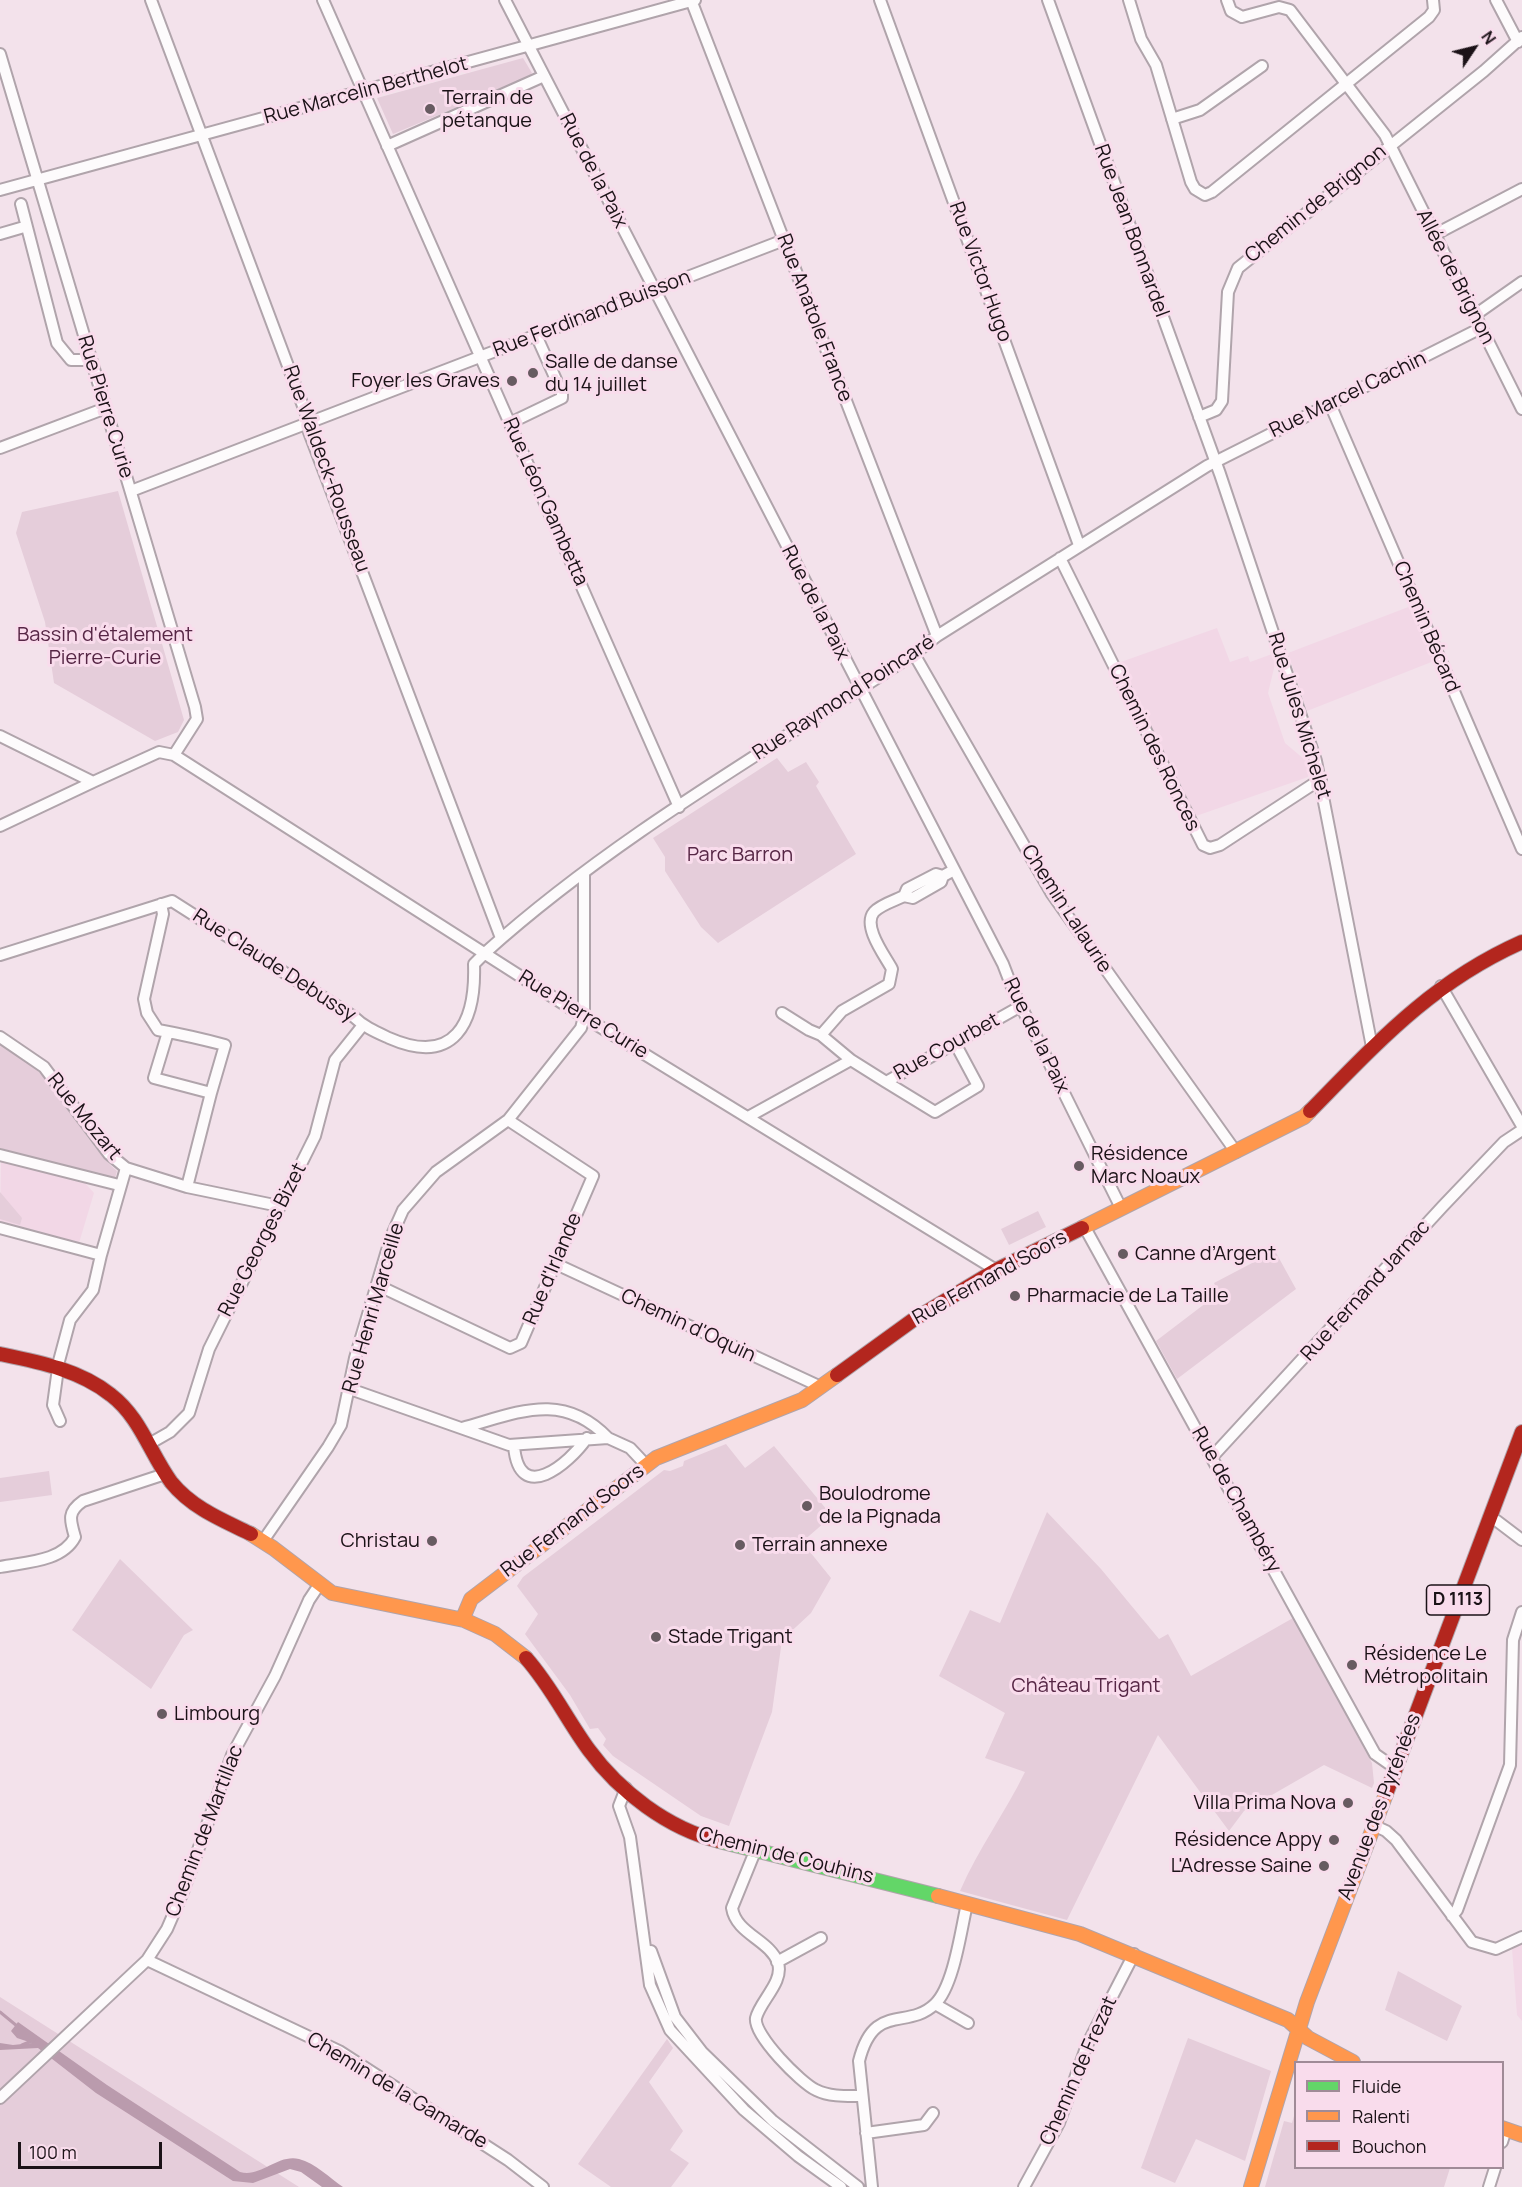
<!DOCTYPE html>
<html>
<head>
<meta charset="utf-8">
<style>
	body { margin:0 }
	#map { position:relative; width:1522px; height:2187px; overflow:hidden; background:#f3e2eb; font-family:Manrope,sans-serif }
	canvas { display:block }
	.legend { position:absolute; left:1294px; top:2061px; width:210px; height:108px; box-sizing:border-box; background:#f9dcec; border:2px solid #a08b97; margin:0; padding:8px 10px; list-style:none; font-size:18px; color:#1b1217 }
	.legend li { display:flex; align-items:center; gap:12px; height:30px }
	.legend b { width:30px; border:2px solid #a08b97 }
	.north { position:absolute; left:1444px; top:18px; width:60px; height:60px; -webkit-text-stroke:4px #f9dcec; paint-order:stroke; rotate:55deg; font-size:16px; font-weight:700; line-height:24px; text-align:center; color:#1b1217 }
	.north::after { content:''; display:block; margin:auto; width:21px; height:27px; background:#1b1217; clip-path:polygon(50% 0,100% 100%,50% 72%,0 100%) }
	.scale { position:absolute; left:18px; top:2142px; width:144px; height:27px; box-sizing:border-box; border:3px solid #1b1217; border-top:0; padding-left:8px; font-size:18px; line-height:21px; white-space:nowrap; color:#1b1217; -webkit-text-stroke:4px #f9dcec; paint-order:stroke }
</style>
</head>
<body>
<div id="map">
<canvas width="1522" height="2187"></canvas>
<ul class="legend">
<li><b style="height:8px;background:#63d668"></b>Fluide</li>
<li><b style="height:8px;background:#ff974d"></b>Ralenti</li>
<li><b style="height:8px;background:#b3261e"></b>Bouchon</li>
</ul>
<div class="north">N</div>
<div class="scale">100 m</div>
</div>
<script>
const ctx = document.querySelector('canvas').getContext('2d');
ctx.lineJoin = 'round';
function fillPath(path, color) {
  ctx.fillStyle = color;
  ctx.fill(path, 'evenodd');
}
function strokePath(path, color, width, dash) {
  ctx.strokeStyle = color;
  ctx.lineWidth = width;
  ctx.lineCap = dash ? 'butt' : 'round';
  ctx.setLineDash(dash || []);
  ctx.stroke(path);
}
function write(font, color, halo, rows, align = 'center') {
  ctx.font = font + ' Manrope,sans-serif';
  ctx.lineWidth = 6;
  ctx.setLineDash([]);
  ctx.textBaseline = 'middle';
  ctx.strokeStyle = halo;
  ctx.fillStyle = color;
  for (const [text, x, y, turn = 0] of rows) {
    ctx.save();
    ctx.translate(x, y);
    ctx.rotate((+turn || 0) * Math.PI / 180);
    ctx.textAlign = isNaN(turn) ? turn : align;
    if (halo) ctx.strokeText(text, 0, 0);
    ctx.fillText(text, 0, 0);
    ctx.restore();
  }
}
fillPath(new Path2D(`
	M1411 606 1434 661 1307 711 1288 653Z
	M1217 628 1230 662 1248 656 1250 662 1275 653 1276 660 1268 693 1285 743 1311 765 1308 777 1196 816 1118 663Z
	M1 1161 85 1183 94 1193 79 1243 0 1221Z
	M1522 1943V2021L1517 2015 1512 1948Z`), '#f2d7e6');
fillPath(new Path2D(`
	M523 58 532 73 529 77 393 134 377 98Z
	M118 491 184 720 178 732 155 741 54 683 45 622 16 533 22 512Z
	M777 758 788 772 806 762 819 782 816 786 856 854 718 943 701 927 665 871V857L653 838Z
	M0 1044C53 1066 76 1134 117 1171L114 1182 0 1148Z
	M0 1192 22 1218 20 1225 0 1219Z
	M1038 1211 1046 1227 1009 1245 1001 1229Z
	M1275 1251 1296 1289 1177 1379 1156 1341 1219 1293 1214 1283Z
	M726 1444 745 1468 774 1446 832 1516 802 1542 831 1578 811 1613 782 1640 772 1712 729 1826 701 1816 613 1756 603 1745 606 1739 598 1728 590 1729 570 1695 525 1634 538 1614 517 1586 523 1577 664 1470 670 1471 683 1466 684 1461Z
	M49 1471 52 1495 0 1502V1478Z
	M1047 1512 1101 1569 1159 1639 1168 1634 1191 1676 1293 1618 1372 1763 1374 1783 1372 1788 1324 1765 1244 1811 1229 1831 1158 1735 1067 1920 960 1891C978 1849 1005 1813 1025 1772L985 1758 1005 1713 939 1676 970 1610 1000 1623Z
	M120 1559 193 1630 184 1635 151 1689 72 1630Z
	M1398 1971 1462 2006 1447 2041 1385 2010Z
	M0 1997 299 2187H0Z
	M1188 2038 1271 2071 1245 2161 1196 2139 1175 2183 1141 2168Z
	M667 2039 673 2048 649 2082 683 2131 670 2150 689 2163 671 2187H611L578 2164Z
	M1294 2116 1296 2168H1450L1444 2187H1265L1284 2121 1292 2123Z`), '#e5cdda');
fillPath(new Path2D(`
	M18 2022 107 2085 240 2172C261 2178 277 2154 299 2159 315 2163 330 2178 343 2187H322L301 2172 290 2169 253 2183 233 2181 96 2093 38 2048 0 2050V2043L13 2045 32 2043 17 2038 11 2031Z`), '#ba9bad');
strokePath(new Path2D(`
	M0 2012 17 2026
	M22 2045 34 2040`), '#ba9bad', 3);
const street = new Path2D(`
	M151 0 309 422V432L501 938
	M323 0 679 807
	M505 0 1003 964 1013 990 1121 1208
	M691 0 937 636
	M880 0 1079 545
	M1048 0 1220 474 1316 761 1372 1047
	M1129 0 1141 39 1156 65 1191 182 1195 189 1205 195 1212 192 1429 17 1434 10 1433 0
	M1227 0 1231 11 1242 17 1279 7 1290 10 1385 135 1522 409
	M1496 0 1518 42
	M0 54 195 707 197 719 174 755
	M1172 119 1200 110 1262 66
	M387 146 544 76
	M0 190 695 0
	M21 204 57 343 71 360H91
	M0 234 24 227
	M1434 235 1522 189
	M1475 315 1522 282
	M1330 404 1522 849
	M1199 417 1216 410 1222 401 1228 292 1238 268 1484 71 1522 37
	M510 423 562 398V393L536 335
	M0 448 106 408
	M131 491 784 240
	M1060 558 1203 845 1210 848 1220 845 1321 779
	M914 654 1052 894 1236 1152
	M0 736 93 782 159 752 174 755 584 1017 996 1270
	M0 826 93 782
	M904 896 913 898 941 882 943 876 954 870
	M904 896 907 889 936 874 943 876
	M161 904 163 914 144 999 147 1013 158 1030C180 1034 202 1039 225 1045L211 1093 154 1078 168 1032
	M0 955 172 901 354 1017C364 1027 376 1032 389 1038 455 1067 476 1022 474 964L486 952C615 836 770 749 914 654L937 636 1207 466 1481 328
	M1441 986 1522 1126
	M782 1013 809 1030 821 1035 842 1011 889 984 892 969C885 956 862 926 874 912 880 905 896 900 904 896
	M821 1035 851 1060
	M0 1037 44 1067 109 1154 126 1168 187 1187 279 1206
	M886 1082 935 1112 978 1086 955 1043
	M748 1117 851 1060 886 1082 1021 1006
	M0 1155 119 1185
	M187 1187 211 1093
	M1084 1226 1375 1754 1395 1768
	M0 1228 101 1255 126 1168
	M556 1264 821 1387
	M377 1285 510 1348 521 1343 593 1176 508 1120
	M350 1389 509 1445 608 1438 630 1448 646 1465
	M60 1421 53 1405 59 1361 70 1320 93 1290 101 1255
	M462 1428C517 1413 562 1390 608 1438
	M149 1444 170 1432 189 1413 209 1349 315 1136 335 1060 363 1025
	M514 1446C519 1506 569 1464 587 1438
	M1213 1456 1443 1206 1504 1142 1522 1130
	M1489 1518 1497 1521 1522 1540
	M263 1541 328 1447 341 1425 355 1358 391 1237 403 1210 436 1172 508 1120 581 1028 584 1017V873
	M0 1567C25 1562 62 1562 75 1537 70 1520 67 1512 83 1501L165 1474
	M626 1788 619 1806 630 1837 650 1985 670 2030 744 2110 798 2156 841 2187
	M1373 1825 1386 1831 1396 1840 1472 1942 1496 1949 1522 1937
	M756 1849 732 1908C736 1934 770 1940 778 1963 784 1982 760 2001 756 2018 753 2035 801 2083 816 2090 830 2097 847 2096 862 2096
	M1452 1916 1457 1910 1510 1765 1513 1640 1522 1612
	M651 1951 675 2017 702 2052 773 2121 858 2187
	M147 1960 339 2051 508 2160 543 2187
	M777 1962 821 1938
	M935 2004 968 2023
	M0 2098 147 1960 167 1929 183 1892 232 1755 275 1676 309 1600 319 1585
	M866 2133 924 2125 933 2113
	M1502 2142 1506 2129
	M872 2187 859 2061C874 2001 907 2031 935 2004 954 1986 961 1929 967 1904
	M1024 2187 1059 2123 1087 2045 1134 1954
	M1489 2187 1495 2168`);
const fast = new Path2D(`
	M719 1841 938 1896`);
const slow = new Path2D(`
	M1082 1228 1304 1117 1310 1111
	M251 1534 273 1548 332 1593 464 1620 495 1634 526 1658
	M463 1618 471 1599 656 1458 802 1400 837 1375
	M938 1896 1080 1934 1288 2020 1308 2038 1353 2062
	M1502 2128 1522 2135
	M1251 2187 1307 2002 1386 1794`);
const jam = new Path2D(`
	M1310 1111C1378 1042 1432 982 1522 942
	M0 1354C39 1362 80 1370 111 1395 140 1417 150 1453 171 1482 192 1508 222 1520 251 1534
	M837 1375 913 1320 996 1270 1082 1228
	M526 1658C551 1686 567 1720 589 1750 619 1791 668 1829 719 1841
	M1386 1794 1522 1432`);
strokePath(street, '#b0a4ab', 14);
strokePath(fast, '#b0a4ab', 16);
strokePath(slow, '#b0a4ab', 16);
strokePath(jam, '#b0a4ab', 16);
strokePath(street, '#fdfbfc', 10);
strokePath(fast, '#63d668', 14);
strokePath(slow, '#ff974d', 14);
strokePath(jam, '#b3261e', 14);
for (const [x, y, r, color] of [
	[430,109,6,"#675b61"],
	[533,373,6,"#675b61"],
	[512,381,6,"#675b61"],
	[1079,1166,6,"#675b61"],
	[1123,1254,6,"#675b61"],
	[1015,1296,6,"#675b61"],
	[807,1506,6,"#675b61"],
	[432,1541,6,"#675b61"],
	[740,1545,6,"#675b61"],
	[656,1637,6,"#675b61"],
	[1352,1665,6,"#675b61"],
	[162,1714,6,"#675b61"],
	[1348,1803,6,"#675b61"],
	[1334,1840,6,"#675b61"],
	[1324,1866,6,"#675b61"]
]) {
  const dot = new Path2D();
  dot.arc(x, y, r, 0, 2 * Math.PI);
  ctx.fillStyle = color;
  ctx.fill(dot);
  strokePath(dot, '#f9dcec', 2);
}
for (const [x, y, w] of [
	[1458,1600,63]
]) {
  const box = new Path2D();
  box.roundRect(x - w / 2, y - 15, w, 30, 4.5);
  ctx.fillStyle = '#f9dcec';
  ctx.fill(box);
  strokePath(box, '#1b1217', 1.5);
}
write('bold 18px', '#1b1217', null, [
	["D 1113",1458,1600]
]);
write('20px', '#1b1217', '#f9dcec', [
	["Rue Marcelin Berthelot",366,91,-15],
	["Rue de la Paix",593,171,63],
	["Chemin de Brignon",1316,204,-39],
	["Rue Jean Bonnardel",1131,231,70],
	["Rue Victor Hugo",980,272,70],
	["Allée de Brignon",1455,277,63],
	["Rue Ferdinand Buisson",592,314,-21],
	["Rue Anatole France",814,318,69],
	["Rue Marcel Cachin",1348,395,-26],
	["Rue Pierre Curie",105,407,73],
	["Rue Waldeck-Rousseau",326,469,70],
	["Rue Léon Gambetta",545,502,66],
	["Rue de la Paix",815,603,63],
	["Chemin Bécard",1426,627,67],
	["Rue Raymond Poincaré",844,698,-33],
	["Rue Jules Michelet",1299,716,73],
	["Chemin des Ronces",1154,748,64],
	["Chemin Lalaurie",1066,909,57],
	["Rue Claude Debussy",274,966,33],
	["Rue Pierre Curie",583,1015,32],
	["Rue de la Paix",1036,1036,64],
	["Rue Courbet",947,1047,-29],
	["Rue Mozart",84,1117,51],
	["Rue Georges Bizet",263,1240,-63],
	["Rue d'Irlande",553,1269,-67],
	["Rue Fernand Soors",990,1278,-29],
	["Rue Fernand Jarnac",1366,1291,-48],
	["Rue Henri Marceille",374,1308,-74],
	["Chemin d'Oquin",688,1326,25],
	["Rue de Chambéry",1236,1500,61],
	["Rue Fernand Soors",573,1521,-37],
	["Avenue des Pyrénées",1380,1807,-69],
	["Chemin de Martillac",205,1831,-69],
	["Chemin de Couhins",786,1856,14],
	["Chemin de Frezat",1079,2071,-66],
	["Chemin de la Gamarde",397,2091,31]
]);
write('20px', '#1b1217', '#f9dcec', [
	["Terrain de",442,98],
	["pétanque",442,121],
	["Salle de danse",545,362],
	["du 14 juillet",545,385],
	["Foyer les Graves",500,381,"right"],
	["Résidence",1091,1154],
	["Marc Noaux",1091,1177],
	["Canne d’Argent",1135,1254],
	["Pharmacie de La Taille",1027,1296],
	["Boulodrome",819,1494],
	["de la Pignada",819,1517],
	["Christau",420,1541,"right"],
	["Terrain annexe",752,1545],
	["Stade Trigant",668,1637],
	["Résidence Le",1364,1654],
	["Métropolitain",1364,1677],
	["Limbourg",174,1714],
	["Villa Prima Nova",1336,1803,"right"],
	["Résidence Appy",1322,1840,"right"],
	["L'Adresse Saine",1312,1866,"right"]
], 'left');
write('20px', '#562645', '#f9dcec', [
	["Bassin d'étalement",105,635],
	["Pierre-Curie",105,658],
	["Parc Barron",740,855],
	["Château Trigant",1086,1686]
]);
</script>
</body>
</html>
